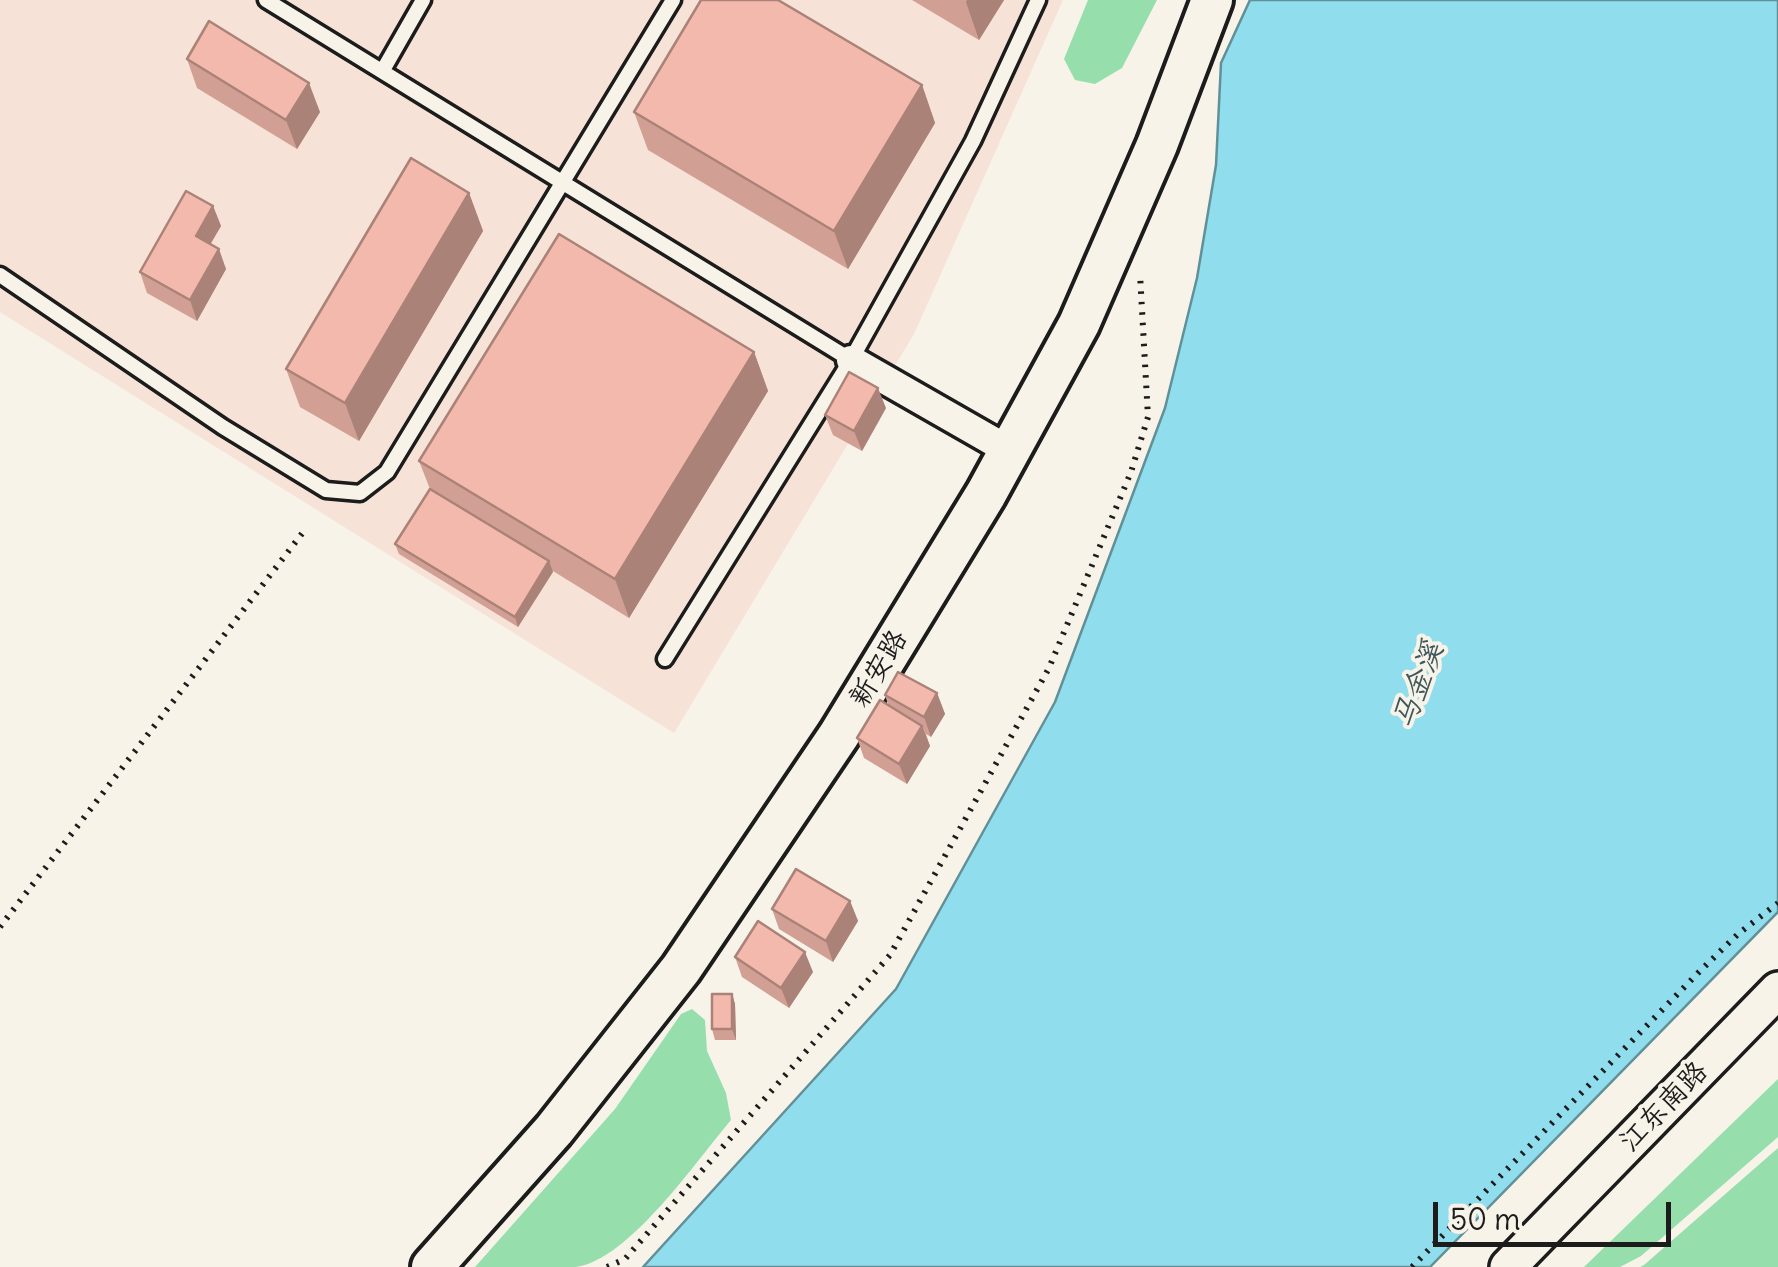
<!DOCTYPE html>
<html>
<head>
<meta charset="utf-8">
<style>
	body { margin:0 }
	#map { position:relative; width:1778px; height:1267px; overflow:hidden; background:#f7f3e8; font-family:Delius,sans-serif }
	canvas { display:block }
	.scale { position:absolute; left:1433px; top:1202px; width:238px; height:45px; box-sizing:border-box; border:5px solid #1c1c1c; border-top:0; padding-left:12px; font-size:30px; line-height:35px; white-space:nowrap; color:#1c1c1c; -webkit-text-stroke:8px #f7f3e8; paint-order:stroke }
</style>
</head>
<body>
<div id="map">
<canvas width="1778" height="1267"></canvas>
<div class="scale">50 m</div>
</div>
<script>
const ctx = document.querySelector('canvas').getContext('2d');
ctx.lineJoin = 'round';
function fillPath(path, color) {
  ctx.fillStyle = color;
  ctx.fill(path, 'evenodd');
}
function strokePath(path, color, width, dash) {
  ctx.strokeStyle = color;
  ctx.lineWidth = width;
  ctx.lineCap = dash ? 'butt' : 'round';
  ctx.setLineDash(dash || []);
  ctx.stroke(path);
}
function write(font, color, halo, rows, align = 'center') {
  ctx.font = font + ' Delius,"LXGW WenKai TC",sans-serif';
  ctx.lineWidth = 8;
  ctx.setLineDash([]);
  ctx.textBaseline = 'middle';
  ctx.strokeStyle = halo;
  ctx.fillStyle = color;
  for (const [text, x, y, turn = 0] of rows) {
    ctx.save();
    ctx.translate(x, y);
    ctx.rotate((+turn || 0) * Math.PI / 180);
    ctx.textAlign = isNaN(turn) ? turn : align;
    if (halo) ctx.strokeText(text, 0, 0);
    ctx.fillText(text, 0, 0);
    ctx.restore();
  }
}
fillPath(new Path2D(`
	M0 0H1063L914 334 674 733 0 312Z`), '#f6e2d6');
fillPath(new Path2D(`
	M1088 0H1157L1122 68 1095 84 1075 80 1064 59Z
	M692 1009 705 1020 707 1051 726 1093 731 1120C697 1160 629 1260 576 1267 543 1267 507 1267 475 1267L615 1109 681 1014Z
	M1778 1079V1137L1641 1256 1620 1267H1584Z
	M1778 1148V1267H1640L1644 1265Z`), '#96dfad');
const water = new Path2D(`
	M1250 0H1778V912L1430 1267H643L896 989 1055 702 1165 408 1197 278 1216 165 1221 63Z`);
fillPath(water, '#90deed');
strokePath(water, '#629099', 2.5);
const service = new Path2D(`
	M266 0 851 360
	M383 70 423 0
	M0 275 223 427 326 490 360 493 387 472 673 0
	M665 659 851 360 973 141 1038 0`);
const minor = new Path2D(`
	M851 360 1010 451`);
const tertiary = new Path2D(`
	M1508 1267 1778 990`);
const secondary = new Path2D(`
	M432 1267 554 1130 681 969 839 735 986 494 1079 324 1157 145 1212 0`);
strokePath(service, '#1c1c1c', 21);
strokePath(minor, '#1c1c1c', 35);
strokePath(tertiary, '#1c1c1c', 42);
strokePath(secondary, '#1c1c1c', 48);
strokePath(new Path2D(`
	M0 927 304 531
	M607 1267 625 1259 890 955 1049 668 1131 472 1148 417 1140 274
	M1412 1267 1699 972 1738 934 1778 903`), '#1c1c1c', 6, [2.5, 8]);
strokePath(service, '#f7f3e8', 14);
strokePath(minor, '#f7f3e8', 28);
strokePath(tertiary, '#f7f3e8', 35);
strokePath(secondary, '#f7f3e8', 40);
fillPath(new Path2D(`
	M912 0H1004L979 40Z
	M187 59 320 112 297 149 197 88Z
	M922 85 935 123 848 269 648 150 634 112Z
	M469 193 483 231 359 441 300 407 286 369Z
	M213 206 221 226 210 244 226 269 197 321 147 293 140 272Z
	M754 352 768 391 629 618 553 571 518 627 399 554 395 544 430 489 419 461Z
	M886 408 862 451 833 435 825 415Z
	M937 693 945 714 931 737 926 734 930 746 907 784 864 758 857 738 888 704 885 695Z
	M850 901 858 921 833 962 779 929 772 909Z
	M735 957 813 972 789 1008 742 977Z
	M732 994 735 1004 736 1040H715L712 1029Z`), '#d19f94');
fillPath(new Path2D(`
	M967 0H1004L979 40 966 2Z
	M309 83 320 112 297 149 286 120Z
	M922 85 935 123 848 269 834 231Z
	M469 193 483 231 359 441 345 403Z
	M213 206 221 226 203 257 196 236Z
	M219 249 226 269 197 321 190 300Z
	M754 352 768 391 629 618 615 579Z
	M878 388 886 408 862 451 854 431Z
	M549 561 553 572 518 627 515 617Z
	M937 693 945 714 931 737 924 717Z
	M922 726 930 746 907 784 899 764Z
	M850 901 858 921 833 962 826 941Z
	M805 952 813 972 789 1008 781 988Z
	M732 994 735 1004 736 1040 732 1029Z`), '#aa8278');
const building = new Path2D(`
	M701 0H778L922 85 834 231 634 112Z
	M209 21 309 83 286 120 187 59Z
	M411 158 469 193 345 403 286 369Z
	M186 191 213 206 196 236 219 249 190 300 140 272Z
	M559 234 754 352 615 579 419 461Z
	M849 372 878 388 854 431 825 415Z
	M430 489 549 561 515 617 395 544Z
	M898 672 937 693 924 717 885 695Z
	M880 700 922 726 899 764 857 738Z
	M796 869 850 901 826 941 772 909Z
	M758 921 805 952 781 988 735 957Z
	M712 994H732V1029H712Z`);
fillPath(building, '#f3b9ac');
strokePath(building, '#aa8278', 2.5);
write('28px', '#1c1c1c', '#f7f3e8', [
	["新安路",879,669,-59],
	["江东南路",1664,1107,-46]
]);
write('italic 30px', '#3f565b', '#f7f3e8', [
	["马金溪",1419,686,-69]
]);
</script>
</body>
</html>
